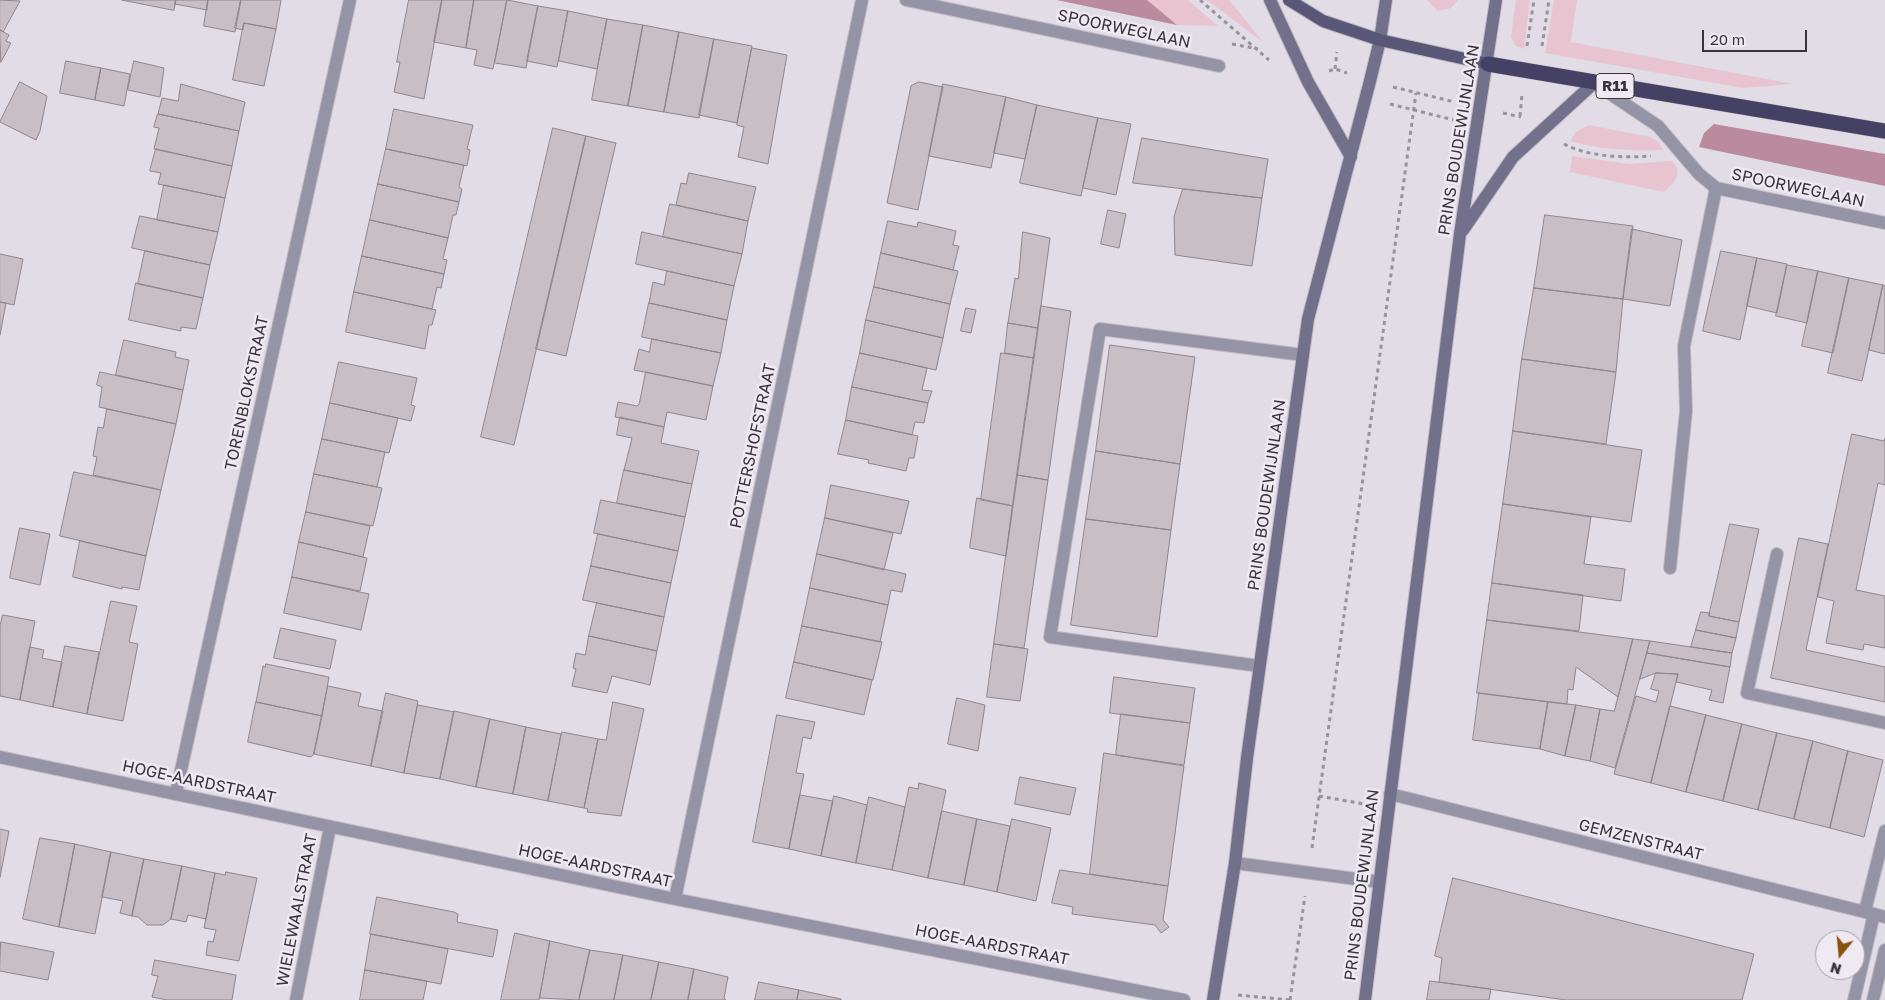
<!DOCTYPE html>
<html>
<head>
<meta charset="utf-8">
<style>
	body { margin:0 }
	#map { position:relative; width:1885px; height:1000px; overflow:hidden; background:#e2dce6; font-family:"Golos Text",sans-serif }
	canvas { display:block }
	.north { position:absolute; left:1815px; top:930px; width:50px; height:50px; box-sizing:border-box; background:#efe9f4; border:1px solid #a5a1a9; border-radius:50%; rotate:197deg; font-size:14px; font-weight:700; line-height:20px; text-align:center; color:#373539 }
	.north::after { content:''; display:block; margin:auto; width:18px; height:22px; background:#8b500c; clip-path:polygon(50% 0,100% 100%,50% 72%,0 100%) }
	.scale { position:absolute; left:1702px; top:30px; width:105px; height:22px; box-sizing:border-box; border:2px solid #373539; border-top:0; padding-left:6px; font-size:15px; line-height:18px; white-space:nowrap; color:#373539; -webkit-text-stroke:4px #efe9f4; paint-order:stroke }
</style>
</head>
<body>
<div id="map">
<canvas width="1885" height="1000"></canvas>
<div class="north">N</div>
<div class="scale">20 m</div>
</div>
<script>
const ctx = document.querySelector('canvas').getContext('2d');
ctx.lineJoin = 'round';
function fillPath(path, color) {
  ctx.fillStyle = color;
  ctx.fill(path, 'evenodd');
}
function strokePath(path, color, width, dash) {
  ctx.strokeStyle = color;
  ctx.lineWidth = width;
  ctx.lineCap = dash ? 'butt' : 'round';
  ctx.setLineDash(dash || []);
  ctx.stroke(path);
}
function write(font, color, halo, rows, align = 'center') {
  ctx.font = font + ' "Golos Text",sans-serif';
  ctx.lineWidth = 5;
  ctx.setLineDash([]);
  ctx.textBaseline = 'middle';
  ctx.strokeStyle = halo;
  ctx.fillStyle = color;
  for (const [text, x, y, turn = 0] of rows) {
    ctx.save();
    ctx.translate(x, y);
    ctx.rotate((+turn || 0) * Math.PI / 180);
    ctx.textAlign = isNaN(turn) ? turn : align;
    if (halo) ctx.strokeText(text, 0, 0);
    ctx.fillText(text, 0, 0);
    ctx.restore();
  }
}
fillPath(new Path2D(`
	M1057 0H1188L1218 26 1177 25Z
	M1207 0H1229L1264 43Z
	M1427 0H1458L1451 8 1438 11Z
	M1516 0H1530L1524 49 1516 46 1511 37Z
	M1554 0H1577L1571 42 1793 84 1743 88 1545 53Z
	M1589 125 1650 137 1658 142 1663 150C1630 151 1602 150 1570 141L1576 132Z
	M1572 156 1629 164 1672 161C1684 174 1675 182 1664 192L1570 172Z`), '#e7c4d0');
fillPath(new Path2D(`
	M1057 0H1147L1177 25Z
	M1714 124 1885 154V186L1699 147 1704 133Z`), '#ba8b9d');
const building = new Path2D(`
	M0 0 20 1 3 32 0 30Z
	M122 0H176L174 10Z
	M176 0H208L207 10 175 4Z
	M208 0H241L235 32 204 26Z
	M241 0H281L276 29 244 23 243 30 235 28Z
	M409 0H442L424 99 394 92 400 62H397Z
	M442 0H474L466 48 434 42Z
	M474 0H507L493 69 474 65 477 50 466 48Z
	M507 0 538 6 526 68 495 63Z
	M538 6 568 11 557 67 527 61Z
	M568 11 607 19 597 69 559 61Z
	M607 19 643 25 628 106 592 100Z
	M244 23 276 29 264 86 233 80Z
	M643 25 679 32 664 112 628 106Z
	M0 30 9 35 6 41 11 43 1 62Z
	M679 32 714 39 699 118 664 112Z
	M714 39 752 46 737 123 699 115Z
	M752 48 787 55 768 164 738 157 744 127 737 125Z
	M66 61 101 68 95 100 60 93Z
	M134 61 164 68 160 97 128 90Z
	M101 68 130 74 124 106 95 100Z
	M20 82 47 96 40 131 36 140 0 122Z
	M919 82 943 87 918 210 887 203 911 86Z
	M181 84 245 102 239 131 158 114 162 98 178 101Z
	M943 84 1006 97 991 168 929 156Z
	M1006 97 1037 105 1025 159 994 153Z
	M1037 105 1098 118 1081 196 1020 183Z
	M394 109 473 125 467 149 470 150 467 166 386 149Z
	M158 114 239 131 232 166 154 149 159 128 154 127Z
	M1098 118 1131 124 1116 195 1083 188Z
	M553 128 586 136 514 445 481 437Z
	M586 136 616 143 566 356 536 349Z
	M1142 138 1268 159 1262 198 1133 183Z
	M156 149 232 166 225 198 158 184 161 173 150 171Z
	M386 149 464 165 459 187 462 189 459 202 378 184Z
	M689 173 756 187 748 221 676 205 681 183 686 184Z
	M378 184 459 202 456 215H453L448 238 370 220Z
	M164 185 225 198 218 232 157 220Z
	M1183 189 1262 198 1252 266 1175 255 1174 217Z
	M670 204 748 221 742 254 663 237Z
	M1108 210 1126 214 1119 248 1101 244Z
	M1545 215 1633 226 1623 299 1534 288Z
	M140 216 218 232 210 265 132 248Z
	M370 220 448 238 443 259 447 260 444 274 362 256Z
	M888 221 917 227 918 222 956 231 953 245 959 246 953 270 881 253Z
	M1632 229 1682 240 1670 306 1623 299Z
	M642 232 742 254 734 286 636 264Z
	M1023 232 1050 238 1038 328 1008 323 1015 278 1018 279Z
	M145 251 210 265 203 298 138 284Z
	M1721 251 1757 258 1740 340 1703 331Z
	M881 253 958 271 950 304 874 287Z
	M0 254 23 259 14 305 0 302Z
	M362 256 444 274 441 288 437 287 432 309 354 292Z
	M1757 258 1787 264 1777 313 1747 306Z
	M1787 265 1818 271 1807 323 1776 316Z
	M667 271 734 286 727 320 649 303 653 282 664 285Z
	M1818 271 1849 278 1833 353 1802 346Z
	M1849 278 1883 285 1862 381 1828 373Z
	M136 283 203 298 196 329 181 327V331L129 320Z
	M1883 285 1885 286V354L1869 350Z
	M874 287 950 304 943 338 866 320Z
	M1534 288 1623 299 1616 372 1522 359Z
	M354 292 436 310 432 325H429L425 349 346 332Z
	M0 302 6 303 0 335Z
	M649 303 727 320 721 353 642 337Z
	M1041 306 1071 311 1048 480 1017 475Z
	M966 308 976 310 971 333 961 331Z
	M866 320 943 338 936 370 860 353Z
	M1008 323 1038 328 1034 358 1005 353Z
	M652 339 721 353 713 386 634 370 639 349 649 352Z
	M124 340 176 352 175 357 189 360 183 390 116 375Z
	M1110 345 1195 357 1180 464 1096 451Z
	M860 353 927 368 922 390 932 391 928 403 852 387Z
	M1001 353 1034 358 1013 506 981 500Z
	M1522 359 1616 372 1606 444 1513 431Z
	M339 362 417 378 411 405 415 406 411 421 330 403Z
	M100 372 183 390 176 424 99 407 102 387 97 385Z
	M646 372 713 386 706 420 667 412 664 427 615 417 618 402 637 406 639 404Z
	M852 387 928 403 924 423 915 422 912 435 846 420Z
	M330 403 398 418 389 453 322 439Z
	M107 409 176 424 161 490 93 475 97 457 93 456 98 427 103 428Z
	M620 417 664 427 661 443 699 451 692 484 624 470 632 438 617 435Z
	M846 420 918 436 914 458H909L906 471 868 463 869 460 838 454Z
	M1513 431 1642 450 1631 522 1503 504Z
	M1852 434 1884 441 1885 438V485L1878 483 1856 590 1885 596V648L1864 644 1863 650 1826 643 1834 601 1818 597Z
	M322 439 385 452 377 487 314 474Z
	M1096 451 1180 464 1171 530 1086 519Z
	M624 470 692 484 685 517 617 503Z
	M74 472 161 490 146 556 60 536Z
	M314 474 382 488 373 526 306 512Z
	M1017 475 1048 480 1024 648 994 644Z
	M831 485 909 501 901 534 825 518Z
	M977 498 1013 506 1006 556 970 548Z
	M601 500 685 517 678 551 594 533Z
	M1503 504 1591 517 1584 564 1625 569 1621 601 1492 583Z
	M306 512 370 526 363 557 299 542Z
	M825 518 893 533 884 570 817 554Z
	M1086 519 1171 530 1157 637 1071 625Z
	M1730 524 1759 529 1739 622 1709 616Z
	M20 528 50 534 40 585 10 578Z
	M598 534 678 551 671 583 591 566Z
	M1799 538 1828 544 1806 650 1885 667V702L1771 678Z
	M80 541 146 556 139 590 122 587V589L73 577Z
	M299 542 367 558 360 591 292 577Z
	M817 554 906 574 902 592 891 590 888 605 810 588Z
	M591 566 671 583 664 617 583 600Z
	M292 577 369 594 361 630 284 613Z
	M1492 583 1583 595 1579 631 1487 620Z
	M810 588 888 605 880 642 802 626Z
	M111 601 137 606 129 642 138 644 123 721 87 714Z
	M597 603 664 617 657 651 589 636Z
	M1701 612 1710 613 1709 616 1739 622 1736 638 1696 630Z
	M3 615 35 621 20 700 0 696V626Z
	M1487 620 1633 639 1618 697 1576 667 1573 690 1568 689 1567 704 1477 693Z
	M802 626 882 642 873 680 794 662Z
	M281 628 336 640 330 669 274 658Z
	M1696 630 1736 638 1732 653 1691 647Z
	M589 636 657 651 650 685 612 676 607 693 572 686 576 669 573 668 576 653 585 655Z
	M1633 639 1650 641 1615 768 1590 761 1600 709 1614 711Z
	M1650 641 1732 653 1730 667 1647 653Z
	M994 644 1028 649 1020 701 987 697Z
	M65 646 99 652 87 714 53 707Z
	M30 647 44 650 42 658 62 662 53 707 20 700Z
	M1647 653 1730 667 1723 703 1709 700 1712 690 1676 682 1678 674 1656 673 1640 679Z
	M794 662 872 680 864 715 786 698Z
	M266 664 329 677 322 716 256 702 263 666 265 667Z
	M1656 673 1678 674 1651 783 1614 774 1636 696 1656 702 1659 691 1651 689Z
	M1114 677 1195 688 1190 723 1110 713Z
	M328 686 361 693 358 706 383 711 371 766 314 754Z
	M386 693 418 701 404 773 371 766Z
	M1479 693 1548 702 1540 749 1473 740Z
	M957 698 985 705 978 751 948 744Z
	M256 702 322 716 314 754 311 757 248 742Z
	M613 702 644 709 621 816 587 812 588 809 584 808 598 739 606 740Z
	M1548 702 1576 705 1565 756 1540 749Z
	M418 705 454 712 440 779 404 773Z
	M1576 705 1600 709 1590 761 1565 756Z
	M1670 706 1706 715 1686 792 1651 783Z
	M454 711 490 719 476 787 440 779Z
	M1121 714 1190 723 1184 765 1116 755Z
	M777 715 815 722 811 739 803 737 796 773 804 774 789 849 753 842Z
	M1706 715 1742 724 1723 801 1686 792Z
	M490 719 526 727 513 794 476 787Z
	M1742 724 1777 733 1758 810 1723 801Z
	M526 727 561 734 548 801 513 794Z
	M562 732 598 739 584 808 548 801Z
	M1777 733 1813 741 1794 819 1758 810Z
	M1813 741 1848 751 1830 828 1794 819Z
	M1848 751 1883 760 1864 837 1830 828Z
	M1104 753 1184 766 1168 886 1090 874Z
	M1020 777 1076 788 1070 815 1015 804Z
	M919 783 946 790 928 878 892 870 909 787 918 789Z
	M800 795 833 801 821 856 789 849Z
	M834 796 867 805 856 863 821 856Z
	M869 797 905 807 892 870 856 863Z
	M942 811 977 819 964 885 928 878Z
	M977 819 1010 826 997 892 964 885Z
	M1012 819 1051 828 1036 901 997 892Z
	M0 829 9 831 0 877Z
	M40 838 75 844 59 927 23 919Z
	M75 844 111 852 95 934 59 927Z
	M111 852 144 859 132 916 120 913 123 901 102 897Z
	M144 859 182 866 171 919 163 925H147L138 917 132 916Z
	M182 866 215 873 206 919 188 915 186 922 171 919Z
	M1060 870 1168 886 1163 920 1169 927 1161 933 1155 925 1072 914 1073 907 1052 903Z
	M226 872 257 878 239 961 206 955 208 941 213 942 216 930 204 928 215 873 225 875Z
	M1453 878 1754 954 1742 1000H1566L1439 982 1442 958 1435 956Z
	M377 897 454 912 458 914 457 922 498 930 493 957 370 934Z
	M515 933 550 941 539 1000H501Z
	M371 934 448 949 441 984 365 970Z
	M550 941 590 950 579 1000 540 998Z
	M1 942 54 952 48 980 0 971Z
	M590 950 623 955 614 1000H579Z
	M623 955 659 962 651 1000H614Z
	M155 960 236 975 232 1000H167L152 997 158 976 152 975Z
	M659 962 694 969 688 1000H651Z
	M694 969 728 977 724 998 726 1000H688Z
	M365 970 427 981 423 1000H360Z
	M1430 981 1491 989 1489 1000H1427Z
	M759 982 799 990 797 1000H755Z
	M799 990 841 999V1000H797Z`);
fillPath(building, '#c8bec6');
strokePath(building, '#8f868d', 1);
const lane = new Path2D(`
	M1777 554 1747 693 1885 723
	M1670 568 1686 411 1684 346 1716 188
	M1259 666 1050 637 1100 329 1303 355
	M1865 911 1885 831
	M1854 1000 1874 914
	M1873 1000 1885 950`);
const street = new Path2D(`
	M906 0 1219 66
	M1594 83 1658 126 1699 174 1716 188 1885 223
	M0 757 675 899 1184 1000
	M176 793 350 0
	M1390 794 1885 917
	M1235 863 1379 882
	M675 899 862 0
	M296 1000 330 827`);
const secondary = new Path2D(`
	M1270 0 1308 82 1351 157
	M1463 230 1513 157 1594 83
	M1213 1000 1235 863 1247 758 1308 319 1370 81 1380 40 1386 0
	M1365 1000 1460 234 1496 0`);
const primary = new Path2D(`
	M1289 0 1323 21 1380 40 1488 64`);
const highway = new Path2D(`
	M1488 64 1885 131`);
strokePath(lane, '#c0bbc3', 14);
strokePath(street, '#c0bbc3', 14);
strokePath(secondary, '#c0bbc3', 14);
strokePath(primary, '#c0bbc3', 14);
strokePath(highway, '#c0bbc3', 16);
strokePath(new Path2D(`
	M1200 0 1269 60
	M1232 44 1258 49
	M1527 46 1534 0
	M1542 46 1549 0
	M1335 69 1337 52
	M1329 71 1335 69 1347 73
	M1393 87 1455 102
	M1390 104 1454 120
	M1503 113 1521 117
	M1520 116 1522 94
	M1564 144C1589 157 1623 158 1651 156
	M1319 796 1364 804
	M1312 848 1416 93
	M1238 995 1290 1000
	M1290 1000 1305 896`), '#98949b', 3, [4, 4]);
strokePath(lane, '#9594a7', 12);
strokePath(street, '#9594a7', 12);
strokePath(secondary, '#72708b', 12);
strokePath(primary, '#595777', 12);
strokePath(highway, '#454165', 15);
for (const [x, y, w] of [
	[1615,86,38]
]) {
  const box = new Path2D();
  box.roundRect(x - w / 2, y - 12.5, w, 25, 4);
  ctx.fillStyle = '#efe9f4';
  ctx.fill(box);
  strokePath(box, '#373539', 1);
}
write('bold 15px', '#373539', null, [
	["R11",1615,86]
]);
write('16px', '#373539', '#efe9f4', [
	["SPOORWEGLAAN",1124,29,12],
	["PRINS BOUDEWIJNLAAN",1459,140,-81],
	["SPOORWEGLAAN",1798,188,12],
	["TORENBLOKSTRAAT",247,393,-78],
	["POTTERSHOFSTRAAT",753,446,-78],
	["PRINS BOUDEWIJNLAAN",1267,495,-82],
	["HOGE-AARDSTRAAT",199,782,12],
	["GEMZENSTRAAT",1641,840,14],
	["HOGE-AARDSTRAAT",595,866,12],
	["PRINS BOUDEWIJNLAAN",1362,885,-83],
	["WIELEWAALSTRAAT",297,910,-79],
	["HOGE-AARDSTRAAT",992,945,11]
]);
</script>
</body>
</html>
